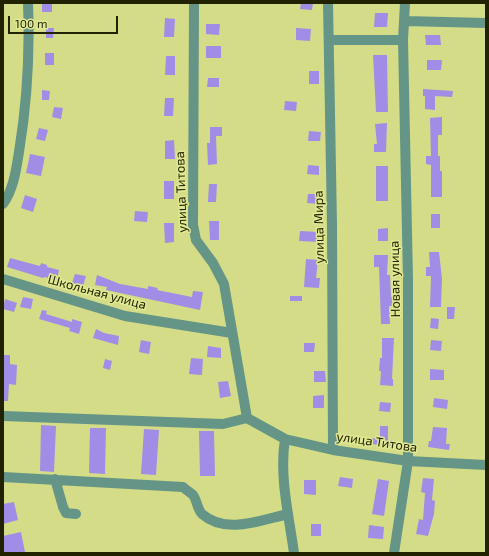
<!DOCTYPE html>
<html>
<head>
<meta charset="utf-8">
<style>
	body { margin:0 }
	#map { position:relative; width:489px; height:556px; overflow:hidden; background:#d4dc87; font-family:"Exo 2",sans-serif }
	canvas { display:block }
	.frame { position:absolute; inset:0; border:4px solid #202200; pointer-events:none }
	.scale { position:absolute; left:8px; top:16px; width:110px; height:18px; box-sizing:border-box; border:2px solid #202200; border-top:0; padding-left:5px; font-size:12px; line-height:14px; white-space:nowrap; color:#202200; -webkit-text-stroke:3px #e1e993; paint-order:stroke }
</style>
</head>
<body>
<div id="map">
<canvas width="489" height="556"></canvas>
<div class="frame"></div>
<div class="scale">100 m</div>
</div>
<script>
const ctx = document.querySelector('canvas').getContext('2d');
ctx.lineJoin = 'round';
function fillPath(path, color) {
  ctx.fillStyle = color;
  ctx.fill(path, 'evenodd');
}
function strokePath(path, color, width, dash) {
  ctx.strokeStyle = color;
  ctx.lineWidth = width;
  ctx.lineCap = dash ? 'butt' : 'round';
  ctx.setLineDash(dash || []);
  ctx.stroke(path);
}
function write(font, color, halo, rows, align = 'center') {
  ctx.font = font + ' "Exo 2",sans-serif';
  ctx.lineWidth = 3;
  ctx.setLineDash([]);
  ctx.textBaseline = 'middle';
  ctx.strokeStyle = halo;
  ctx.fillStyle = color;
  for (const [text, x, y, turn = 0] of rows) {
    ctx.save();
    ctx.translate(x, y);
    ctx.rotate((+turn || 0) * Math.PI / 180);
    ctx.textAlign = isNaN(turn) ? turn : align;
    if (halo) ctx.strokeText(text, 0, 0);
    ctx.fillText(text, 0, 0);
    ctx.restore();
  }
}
fillPath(new Path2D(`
	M42 3H52V12H42Z
	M301 3H313L312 10 300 9Z
	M375 13H388L387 27H374Z
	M165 18 175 19 174 37H164Z
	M206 24H220L219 35 206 34Z
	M46 28H54L53 38H46Z
	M296 28 311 29 310 41 296 40Z
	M425 35H440L441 45H426Z
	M206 46H221V58H206Z
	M45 53H54V65H45Z
	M373 55H387L388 112H376Z
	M166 56H175V75H165Z
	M427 60H442L441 70H427Z
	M309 71H319V84H309Z
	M208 78H219V87H207Z
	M423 89 453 91 452 97 435 96V110L425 109V96H423Z
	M42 90 50 91 49 100H42Z
	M165 98H174L173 116H164Z
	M285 101 297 102 296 111 284 110Z
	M54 107 63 108 61 119 52 117Z
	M442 117V135H438V156H440V171H442V197H431V165L426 164V156H431L430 118Z
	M387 123 386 152H374V144H377L375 124Z
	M210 127H222V136H216L217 164 208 165 207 143H210Z
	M39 128 48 130 45 141 36 139Z
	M309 131 321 132 320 141H308Z
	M174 140 175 159H165V141Z
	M30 154 45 157 41 176 26 173Z
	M308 165 319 166V175L307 174Z
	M376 166H388V201H376Z
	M164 181H174V199H164Z
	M209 184H217L216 202H208Z
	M308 194H320L319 204 307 203Z
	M25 195 37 199 33 212 21 208Z
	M135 211 148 212 147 222 134 221Z
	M431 214H440V228H431Z
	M209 221H219V240H210Z
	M164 223H174V242L165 243Z
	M388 228V241H378V229Z
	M300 231 319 232V242L299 241Z
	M429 252H439L442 279 441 307H430L431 276H426V267H430Z
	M374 255H388L387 275H390L391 297H393V306H389L390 324H381L379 267H374Z
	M10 258 40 266 41 263 47 265V267L59 270 57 280 44 277 43 278 7 267Z
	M306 259 318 260 316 278H320L319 288 304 287Z
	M75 274 86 276 83 286 72 283Z
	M97 275 120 284 148 289V286L158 288 157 290 192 297 193 291 203 292 200 310 106 290 107 287 95 285Z
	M290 296H302V301H290Z
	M23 297 33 299 31 309 20 307Z
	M5 299 17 303 14 312 3 309Z
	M447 307H455L454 319H447Z
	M42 310 47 311 46 314 72 322V319L82 322 79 334 69 331 70 328 39 319Z
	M431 318 439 319 438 329 430 328Z
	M96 329 104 333 119 336 118 345 93 338Z
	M382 338H394L392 379H393V386L380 385 381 371H379L380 358H382Z
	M141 340 151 342 149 354 139 352Z
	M431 340 442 341 441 351 430 350Z
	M304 343H315L314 352H304Z
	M208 346 221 348V358L207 357Z
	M3 355H10V364L17 365 16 385 9 384 8 401H3Z
	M191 358 203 359 202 375 189 374Z
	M105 359 112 361 110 370 103 368Z
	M430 369 444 370V380H430Z
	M314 371H325L326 382H314Z
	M228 381 231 396 220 398 218 382Z
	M324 395V408H313V396Z
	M434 398 448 400 447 409 433 407Z
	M380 402 391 403 390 412 379 411Z
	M41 425 56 426 54 472 40 471Z
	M380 426H388V440H393L392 446 371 444 372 438 380 439Z
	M433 427 447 428 446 444H450L449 450 428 447 429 441H431Z
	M90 428H106L105 474 89 473Z
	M144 429 159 430 156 475 141 474Z
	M199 431H214L215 476H200Z
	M340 477 353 479 352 488 338 486Z
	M423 478 434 479 432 500 435 501 434 514 428 536 416 534 419 519 423 520 425 493 421 492Z
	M378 479 389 481 384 516 372 514Z
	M304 480H316V495L304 494Z
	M14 502 18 520 3 524V504Z
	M311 524H321V536H311Z
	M369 525 384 527 383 539 368 538Z
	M21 532 25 552 3 553V536Z`), '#a18de6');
strokePath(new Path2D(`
	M194 3 193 225 196 240 213 263 224 284 247 418
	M328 3 332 225 333 450
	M405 21 486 23
	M329 40H403
	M3 204C14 188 16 170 19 152 27 103 30 53 28 3
	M3 279 125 316 232 333
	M3 416 223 424 247 418 285 439 333 450 408 461 486 465
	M285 439C279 476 289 516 294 553
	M3 477 183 487C186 490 190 492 193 495 197 500 197 509 202 514 226 535 261 520 288 514
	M55 479 63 507 66 513 76 514
	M394 553 408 461V280L403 40 405 3`), '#649586', 10);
write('13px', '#202200', '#e1e993', [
	["улица Титова",181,192,-92],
	["улица Мира",319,227,-91],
	["Новая улица",395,279,-91],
	["Школьная улица",97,292,15],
	["улица Титова",377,442,8]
]);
</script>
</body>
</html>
